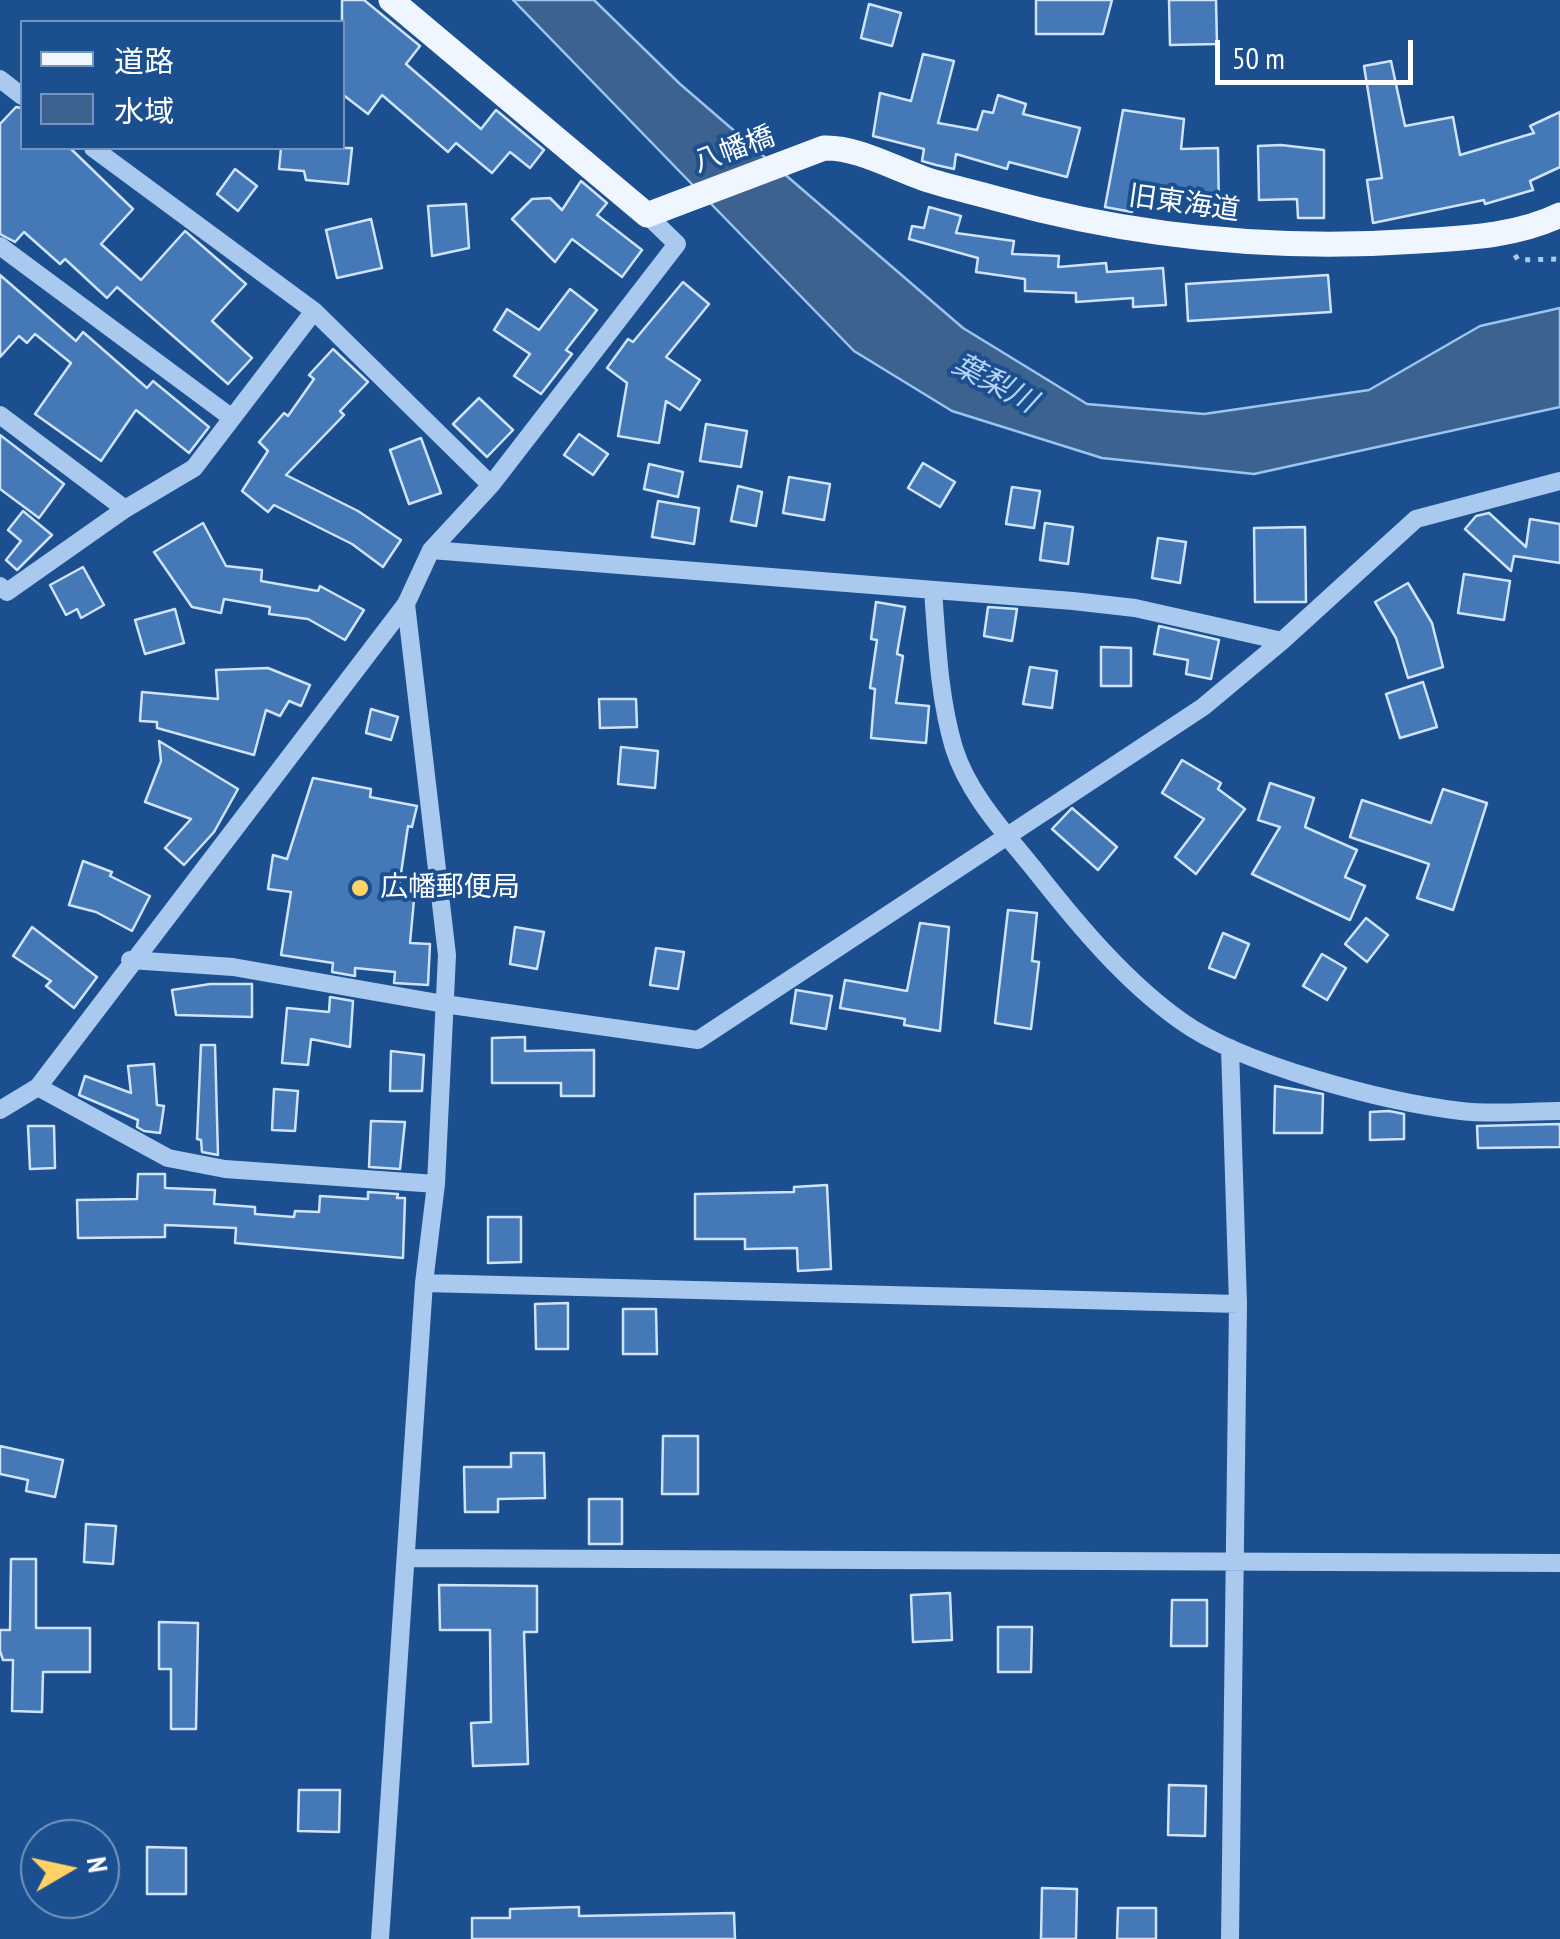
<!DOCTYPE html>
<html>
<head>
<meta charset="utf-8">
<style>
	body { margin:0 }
	#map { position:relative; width:1560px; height:1939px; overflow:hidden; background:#1b4f8f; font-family:"PT Sans Narrow","Noto Sans JP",sans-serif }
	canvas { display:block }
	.legend { position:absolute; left:20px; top:20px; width:325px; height:130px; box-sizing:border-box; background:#1b4f8f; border:2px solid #7695bc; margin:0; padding:12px 18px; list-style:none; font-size:30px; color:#fff }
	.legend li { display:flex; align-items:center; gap:20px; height:50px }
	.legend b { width:50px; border:2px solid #7695bc }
	.north { position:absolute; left:20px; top:1819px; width:100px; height:100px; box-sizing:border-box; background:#1b4f8f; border:2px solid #7695bc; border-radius:50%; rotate:81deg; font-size:28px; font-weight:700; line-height:40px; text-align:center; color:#fff }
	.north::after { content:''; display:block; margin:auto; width:35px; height:45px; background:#ffd166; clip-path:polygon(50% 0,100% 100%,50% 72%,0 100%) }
	.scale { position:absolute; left:1215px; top:40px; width:198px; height:45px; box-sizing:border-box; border:5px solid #fff; border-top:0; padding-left:12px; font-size:30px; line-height:35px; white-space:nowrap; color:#fff; -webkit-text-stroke:8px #1b4f8f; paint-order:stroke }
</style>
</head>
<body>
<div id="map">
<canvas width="1560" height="1939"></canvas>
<ul class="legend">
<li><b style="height:12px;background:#f0f6ff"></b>道路</li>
<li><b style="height:28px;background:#3c6290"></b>水域</li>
</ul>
<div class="north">N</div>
<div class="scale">50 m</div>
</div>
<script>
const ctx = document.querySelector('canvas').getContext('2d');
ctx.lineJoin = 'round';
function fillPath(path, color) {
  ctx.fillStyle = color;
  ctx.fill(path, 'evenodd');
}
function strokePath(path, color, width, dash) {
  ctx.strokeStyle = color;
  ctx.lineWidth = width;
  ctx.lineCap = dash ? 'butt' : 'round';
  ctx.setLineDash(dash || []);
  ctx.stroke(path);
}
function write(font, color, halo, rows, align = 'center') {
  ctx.font = font + ' "PT Sans Narrow","Noto Sans JP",sans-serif';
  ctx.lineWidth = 8;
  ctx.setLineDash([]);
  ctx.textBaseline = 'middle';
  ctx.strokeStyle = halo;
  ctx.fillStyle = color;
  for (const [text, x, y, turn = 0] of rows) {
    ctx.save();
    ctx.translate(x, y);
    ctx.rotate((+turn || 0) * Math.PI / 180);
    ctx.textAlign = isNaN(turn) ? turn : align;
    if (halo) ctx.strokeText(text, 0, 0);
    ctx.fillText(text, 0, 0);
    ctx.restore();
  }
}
const water = new Path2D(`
	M513 0H594L680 84 963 328 1087 404 1204 414 1369 390 1480 326 1560 308V407L1254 474 1102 458 952 411 854 351Z`);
fillPath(water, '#3c6290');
strokePath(water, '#9cc4f0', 2.5);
const building = new Path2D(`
	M342 0H364L420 46 406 64 481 129 496 110 544 150 530 168 510 152 492 173 456 143 448 152 382 95 368 114 342 94Z
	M1036 0H1112L1103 34H1036Z
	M1169 0H1216L1217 44 1170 45Z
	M869 4 901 13 892 46 861 38Z
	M923 54 954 61 938 123 977 130 983 111 993 113 998 95 1026 104 1023 114 1080 128 1067 177 1009 162 1007 169 956 154 954 169 936 165 922 161 924 149 873 136 880 93 911 101Z
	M1391 61 1405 126 1453 117 1460 155 1534 133 1530 126 1560 112V167L1530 181 1533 190 1485 204 1484 200 1373 223 1367 180 1382 178 1364 66Z
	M16 107 22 108V148H70L133 209 101 244 141 280 185 231 246 284 212 321 252 358 228 384 117 287 107 298 65 259 60 264 24 232 15 242 0 234V124Z
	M1123 110 1184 119 1181 149 1218 148 1219 213 1190 214V201L1135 194 1132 212 1105 207Z
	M1281 145 1324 150V218H1298L1297 199 1259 200 1258 146Z
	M281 148H352L348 184 306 180 304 171 279 169Z
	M235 169 257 186 238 211 217 194Z
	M581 181 607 203 597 215 642 250 622 277 572 239 555 262 512 219 532 199 550 198 562 210Z
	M466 204 469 248 432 256 428 206Z
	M929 207 961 216 956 233 1014 241 1012 254 1059 256 1058 267 1106 263 1107 272 1163 268 1166 305 1133 307V298L1076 302V293L1025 291V279L976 272 978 258 909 239 912 226 924 228Z
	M371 219 382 268 337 278 326 230Z
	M0 275 76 341 83 332 147 388 153 381 209 427 189 453 136 410 101 461 35 414 71 363 35 334 27 343 19 336 0 357Z
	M1328 275 1331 312 1188 321 1186 284Z
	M683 282 709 304 666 357 700 380 680 410 666 401 659 443 618 436 627 383 607 368 628 339 633 342Z
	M570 289 597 310 566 350 572 354 541 394 514 376 530 354 494 330 507 309 539 330Z
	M333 349 368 382 340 411 344 415 286 475 358 511 401 540 383 567 352 544 274 505 268 512 242 491 268 451 259 442 284 413 288 416 314 379 309 375Z
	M479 398 513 430 487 457 453 424Z
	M706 424 747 431 741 467 700 461Z
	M579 434 608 454 593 475 564 455Z
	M0 435 64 484 39 518 0 489Z
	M421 438 441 493 409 504 390 450Z
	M923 463 955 482 940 507 908 488Z
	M649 464 683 472 678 497 644 489Z
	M789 477 830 484 824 520 783 513Z
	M738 486 762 492 756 526 731 521Z
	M1012 487 1040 491 1034 528 1006 524Z
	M658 501 699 508 694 544 652 537Z
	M23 511 52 535 17 570 6 560 21 541 8 530Z
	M1489 513 1526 547 1530 519 1560 524V563L1514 556 1511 571 1465 529 1476 516Z
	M203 523 226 566 262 570 261 581 318 591 320 586 364 610 345 640 308 619 269 614 270 607 224 599 221 613 192 607 154 552Z
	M1045 523 1073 527 1068 564 1040 560Z
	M1305 527 1306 602H1255L1254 528Z
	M1158 538 1186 542 1180 583 1152 578Z
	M83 567 104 605 81 618 77 609 66 615 50 585Z
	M1464 574 1510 581 1504 620 1458 613Z
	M1408 583 1432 623 1443 667 1408 678 1396 638 1375 602Z
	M876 602 905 607 897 654 903 656 896 703 929 706 926 743 871 738 875 689 870 688 877 640 871 639Z
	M988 607 1017 609 1012 641 984 636Z
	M175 609 184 643 145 654 135 620Z
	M1159 626 1219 640 1211 679 1186 674 1188 660 1154 654Z
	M1101 647 1131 648V686H1101Z
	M1030 667 1057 671 1052 708 1023 704Z
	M268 668 310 685 301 706 289 701 280 716 266 710 254 755 157 728V722L140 721 142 692 218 699 216 670Z
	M1423 682 1437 727 1400 738 1386 694Z
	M599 699H636L637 727 600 728Z
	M371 709 398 717 391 740 366 733Z
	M159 741 238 789 214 832 184 865 165 848 191 819 145 802 161 761Z
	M621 747 658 751 655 788 618 784Z
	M1182 760 1221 783 1218 789 1245 809 1196 874 1175 857 1204 819 1162 793Z
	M313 778 371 789 370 797 417 806 412 827 408 826 399 887 415 889 410 943 430 944 428 985 394 983 395 972 355 968V976L332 972 333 963 281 955 291 892 268 889 273 855 287 859Z
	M1270 783 1314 798 1305 827 1357 850 1345 877 1365 886 1350 920 1252 874 1280 827 1258 820Z
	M1443 789 1487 803 1453 910 1417 898 1429 864 1350 837 1362 800 1431 823Z
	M1072 808 1117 847 1098 870 1052 829Z
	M83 861 112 872 110 876 150 896 132 931 96 912 69 905Z
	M1008 910 1037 913 1032 961 1039 962 1031 1029 995 1023Z
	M1366 918 1388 935 1367 962 1345 944Z
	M920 923 949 927 940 1031 904 1025 905 1019 840 1008 845 980 907 991Z
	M32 927 97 977 74 1008 46 986 51 981 13 956Z
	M515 927 544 932 537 969 510 964Z
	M1223 933 1249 944 1235 978 1209 968Z
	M656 948 684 952 678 989 650 985Z
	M1322 954 1346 968 1327 1000 1303 986Z
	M210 984H252V1017L176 1015 172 990Z
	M796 990 832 996 826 1029 791 1023Z
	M330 997 353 1001 350 1047 311 1039 308 1065 282 1063 287 1008 329 1012Z
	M525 1037V1051L594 1050V1096H561V1083H492V1038Z
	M201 1045H215L218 1155 202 1152 201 1140 197 1139Z
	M391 1051 424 1055 422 1091H390Z
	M154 1064 157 1105 164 1106 160 1133 144 1131 137 1127 138 1120 79 1095 85 1076 131 1093 128 1066Z
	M1275 1086 1323 1094 1322 1133H1274Z
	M274 1089 298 1091 295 1131 272 1130Z
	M1389 1111 1404 1114V1139L1370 1140V1112Z
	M371 1121 405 1122 400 1169 369 1167Z
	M1560 1124V1147L1478 1148 1477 1126Z
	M28 1126H54L55 1168 30 1169Z
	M138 1174H165V1188L215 1190 214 1204 255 1207V1214L294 1217 295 1211 319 1212 320 1196 368 1199V1192L398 1194 397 1198H405L403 1258 235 1243 236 1228 165 1225V1237L78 1238 77 1200 137 1199Z
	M827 1185 831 1269 798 1271 797 1248 745 1249V1239H695V1194L794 1192V1187Z
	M488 1217H521V1262L488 1263Z
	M568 1303V1349H536L535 1304Z
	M623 1309H656L657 1354H623Z
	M663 1436H698V1494H662Z
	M0 1446 63 1460 55 1497 26 1491 28 1480 0 1474Z
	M511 1453H544L545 1498 498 1499V1512H465L464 1467H511Z
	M589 1499H622V1544H589Z
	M86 1524 116 1526 113 1564 84 1562Z
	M11 1559H36V1628H90V1672H43L42 1712 12 1711 13 1660H3L0 1651V1630H10Z
	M439 1585 537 1586V1632H524L528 1764 473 1766 471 1723 491 1722 490 1630H440Z
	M950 1593 952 1640 913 1642 911 1595Z
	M1172 1600H1207V1646H1171Z
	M159 1622 198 1623 196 1729H171V1669H159Z
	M998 1627H1032L1031 1672H998Z
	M1169 1785 1206 1786 1205 1836 1168 1835Z
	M299 1790H340L339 1832 298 1831Z
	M147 1847 186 1848V1894H147Z
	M1042 1888 1077 1889 1076 1939H1041Z
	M579 1907V1916L734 1913 735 1939H472V1918H510V1909Z
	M1118 1908H1156V1939H1117Z`);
fillPath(building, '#4478b7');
strokePath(building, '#cfe3fa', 2.5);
strokePath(new Path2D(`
	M1515 255 1518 260 1560 259`), '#a9c9ee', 5, [5, 8]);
strokePath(new Path2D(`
	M0 79 22 96
	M93 148 314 311 491 485
	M0 246 232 418
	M0 415 125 509
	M431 550 1073 601 1135 608 1282 641 1416 519 1560 481
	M0 586 7 592 125 509 194 468 314 311
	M933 590C937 643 939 698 954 748 969 796 1007 835 1038 874 1079 926 1126 982 1181 1021 1242 1065 1385 1102 1461 1111 1493 1115 1528 1111 1560 1111
	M130 960 233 967 444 1004 698 1040 1203 707 1282 641
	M38 1087 168 1158 225 1169 436 1184
	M0 1110 38 1087 406 604 431 550 491 485 677 244 647 215
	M424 1283 1238 1304
	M406 1558 1560 1563
	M380 1939 424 1283 436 1184 447 955 406 604
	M1230 1939 1238 1304 1230 1048`), '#a9c9ee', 18);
strokePath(new Path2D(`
	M391 0 647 215 824 148C857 147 893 168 925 179 949 187 974 192 998 199 1135 237 1277 251 1419 241 1466 238 1517 236 1560 215`), '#f0f6ff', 25);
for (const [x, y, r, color] of [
	[360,888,10,"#ffd166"]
]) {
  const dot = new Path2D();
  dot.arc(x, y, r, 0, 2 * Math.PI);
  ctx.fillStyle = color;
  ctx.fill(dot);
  strokePath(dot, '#1b4f8f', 4);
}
write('28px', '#fff', '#1b4f8f', [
	["八幡橋",734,150,-20],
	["旧東海道",1184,204,8]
]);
write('28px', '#fff', '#1b4f8f', [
	["広幡郵便局",380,888]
], 'left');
write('italic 30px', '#b5d3f5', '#1b4f8f', [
	["葉梨川",994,384,28]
]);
</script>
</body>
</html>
